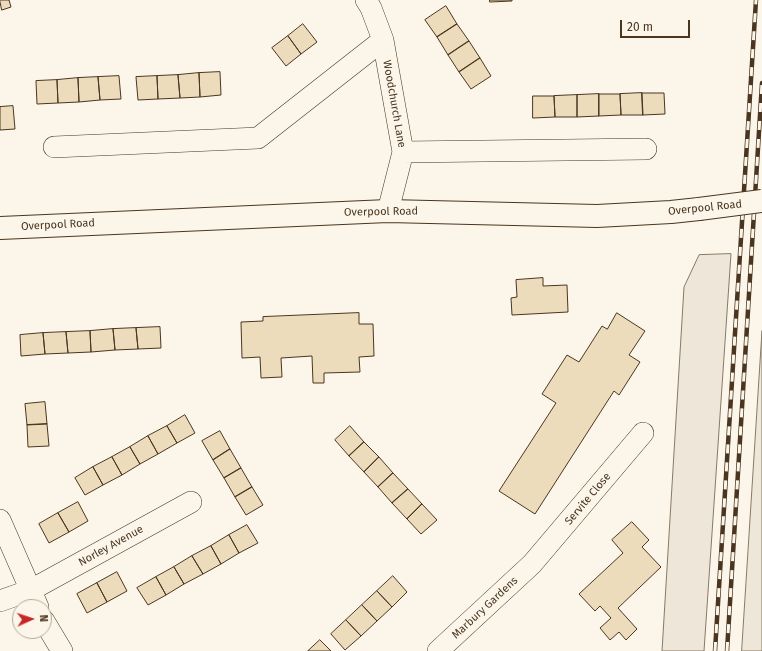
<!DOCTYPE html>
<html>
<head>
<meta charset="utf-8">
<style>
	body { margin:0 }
	#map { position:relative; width:762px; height:651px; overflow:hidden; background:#fbf6e9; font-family:"Fira Sans",sans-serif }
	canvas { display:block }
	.north { position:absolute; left:12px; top:599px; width:40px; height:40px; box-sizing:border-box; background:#fbf6e9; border:1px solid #b4a999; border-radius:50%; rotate:87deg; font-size:11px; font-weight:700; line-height:16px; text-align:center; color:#4a3520 }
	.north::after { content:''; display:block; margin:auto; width:14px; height:18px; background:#c62828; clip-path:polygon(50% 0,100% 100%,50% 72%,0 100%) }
	.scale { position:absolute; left:620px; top:20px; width:70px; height:18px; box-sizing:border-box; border:2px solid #4a3520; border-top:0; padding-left:5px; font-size:12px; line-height:14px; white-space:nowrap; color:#4a3520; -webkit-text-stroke:3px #fbf6e9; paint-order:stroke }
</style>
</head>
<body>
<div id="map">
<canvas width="762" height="651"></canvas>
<div class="north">N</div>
<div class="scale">20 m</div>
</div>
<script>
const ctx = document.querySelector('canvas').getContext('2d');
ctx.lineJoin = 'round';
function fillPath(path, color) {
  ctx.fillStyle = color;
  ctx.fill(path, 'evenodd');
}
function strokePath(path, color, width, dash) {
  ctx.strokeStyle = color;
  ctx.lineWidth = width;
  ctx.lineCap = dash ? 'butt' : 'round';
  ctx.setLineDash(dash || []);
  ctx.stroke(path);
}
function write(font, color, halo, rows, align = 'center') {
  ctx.font = font + ' "Fira Sans",sans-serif';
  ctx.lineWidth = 3;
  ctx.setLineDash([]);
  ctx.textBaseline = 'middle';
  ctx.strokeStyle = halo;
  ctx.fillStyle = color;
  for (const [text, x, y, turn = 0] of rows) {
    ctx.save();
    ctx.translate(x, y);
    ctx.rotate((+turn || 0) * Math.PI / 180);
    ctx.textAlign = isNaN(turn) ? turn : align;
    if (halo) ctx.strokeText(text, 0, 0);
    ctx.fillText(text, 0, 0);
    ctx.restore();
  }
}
const green = new Path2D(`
	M731 254 704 651H662L684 287 699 255Z
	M762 331V651H742Z`);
fillPath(green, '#ede6d9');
strokePath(green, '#887966', 1);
const building = new Path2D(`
	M0 0H9L11 7 2 10Z
	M490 0H512V1L490 2Z
	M446 6 457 24 437 37 425 20Z
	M303 24 317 42 301 54 288 36Z
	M457 24 469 41 448 55 437 37Z
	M288 36 301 54 286 66 272 48Z
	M469 41 480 58 459 72 448 55Z
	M480 58 491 76 471 89 459 72Z
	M220 72 221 95 200 97 199 73Z
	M199 73 200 97 180 98 178 75Z
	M178 75 180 98 158 99 157 76Z
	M119 76 121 99 100 100 98 77Z
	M157 76 158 99 138 100 136 77Z
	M98 77 100 100 79 102 78 78Z
	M78 78 79 102 58 103 57 80Z
	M57 80 58 103 37 104 36 81Z
	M642 93 643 115H621L620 94Z
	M642 93H664L665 114 643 115Z
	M599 94H620L621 115 599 116Z
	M599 94V116L577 117V95Z
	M577 95V117H555L554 96Z
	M533 96H554L555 117 533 118Z
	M13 106 15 129 0 130V107Z
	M543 278V286L567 285 568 312 512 315 511 298 517 297 516 280Z
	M359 313V324H373L374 356 359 357 360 372 324 373V383H313L312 356 281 358 282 377 261 378 260 357 242 358 241 322 263 321V317Z
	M617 313 645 331 629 355 640 362 619 395 614 391 535 514 499 491 556 403 542 394 567 355 579 362 602 326 607 329Z
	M160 327 161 348 138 349 136 328Z
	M136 328 138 349 115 350 113 329Z
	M113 329 115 350 91 352 90 331Z
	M90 331 91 352 68 353 66 332Z
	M66 332 68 353 45 354 43 333Z
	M43 333 45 354 21 356 20 335Z
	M45 402 47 424 27 425 25 404Z
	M185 415 195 433 177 443 167 426Z
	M47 424 49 446 28 447 27 425Z
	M167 426 177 443 158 454 148 436Z
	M350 426 364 442 349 456 335 440Z
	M220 431 230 449 213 460 202 441Z
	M148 436 158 454 140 464 130 447Z
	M364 442 379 457 364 472 349 456Z
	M130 447 140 464 122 475 112 457Z
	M230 449 241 468 224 478 213 460Z
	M112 457 122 475 103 485 93 467Z
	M379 457 393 473 378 487 364 472Z
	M93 467 103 485 85 495 75 478Z
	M241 468 252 487 235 497 224 478Z
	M393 473 408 489 392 503 378 487Z
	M252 487 263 505 246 515 235 497Z
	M408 489 422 504 407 519 392 503Z
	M78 502 88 521 69 532 58 513Z
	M422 504 437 520 421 534 407 519Z
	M58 513 69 532 49 543 39 524Z
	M632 522 649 540 642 547 661 567 618 608 637 629 626 640 619 632 610 640 600 628 611 618 600 606 595 611 579 594 623 553 612 540Z
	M247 525 258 543 239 553 229 535Z
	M229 535 239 553 221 564 211 546Z
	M211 546 221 564 203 574 192 556Z
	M192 556 203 574 184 584 174 567Z
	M174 567 184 584 166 595 156 577Z
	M117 572 127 591 107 602 97 583Z
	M393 576 407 592 392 607 377 591Z
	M156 577 166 595 148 605 137 588Z
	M97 583 107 602 87 613 77 594Z
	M377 591 392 607 377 621 362 605Z
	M362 605 377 621 361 636 346 620Z
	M346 620 361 636 345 650 331 634Z
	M320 640 331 651H308Z`);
fillPath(building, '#ecdcbc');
strokePath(building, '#4a3520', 1);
const minor = new Path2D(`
	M366 0 371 8 383 40 403 152 388 211
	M54 147 258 138 383 40
	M403 152 646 149
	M0 520 38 607
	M0 601 31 590 191 502
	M44 621 62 651
	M438 651 532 564 643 433`);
const secondary = new Path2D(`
	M0 228 388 211 597 216 671 212 699 209`);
strokePath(minor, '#4a3520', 22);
strokePath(secondary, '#4a3520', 24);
strokePath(minor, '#fbf6e9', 21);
strokePath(secondary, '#fbf6e9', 22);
const rail = new Path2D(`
	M715 651 756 0
	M727 651 762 83`);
strokePath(rail, '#4a3520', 4.5);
strokePath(rail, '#fbf6e9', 3, [9]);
const secondaryBridge = new Path2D(`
	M699 209 762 201`);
strokePath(secondaryBridge, '#4a3520', 24, []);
strokePath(secondaryBridge, '#fbf6e9', 22);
write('11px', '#4a3520', '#fbf6e9', [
	["Woodchurch Lane",394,104,80],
	["Overpool Road",705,208,-6],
	["Overpool Road",381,212,-1],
	["Overpool Road",58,225,-3],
	["Servite Close",588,499,-50],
	["Norley Avenue",111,546,-29],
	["Marbury Gardens",485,608,-43]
]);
</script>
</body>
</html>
